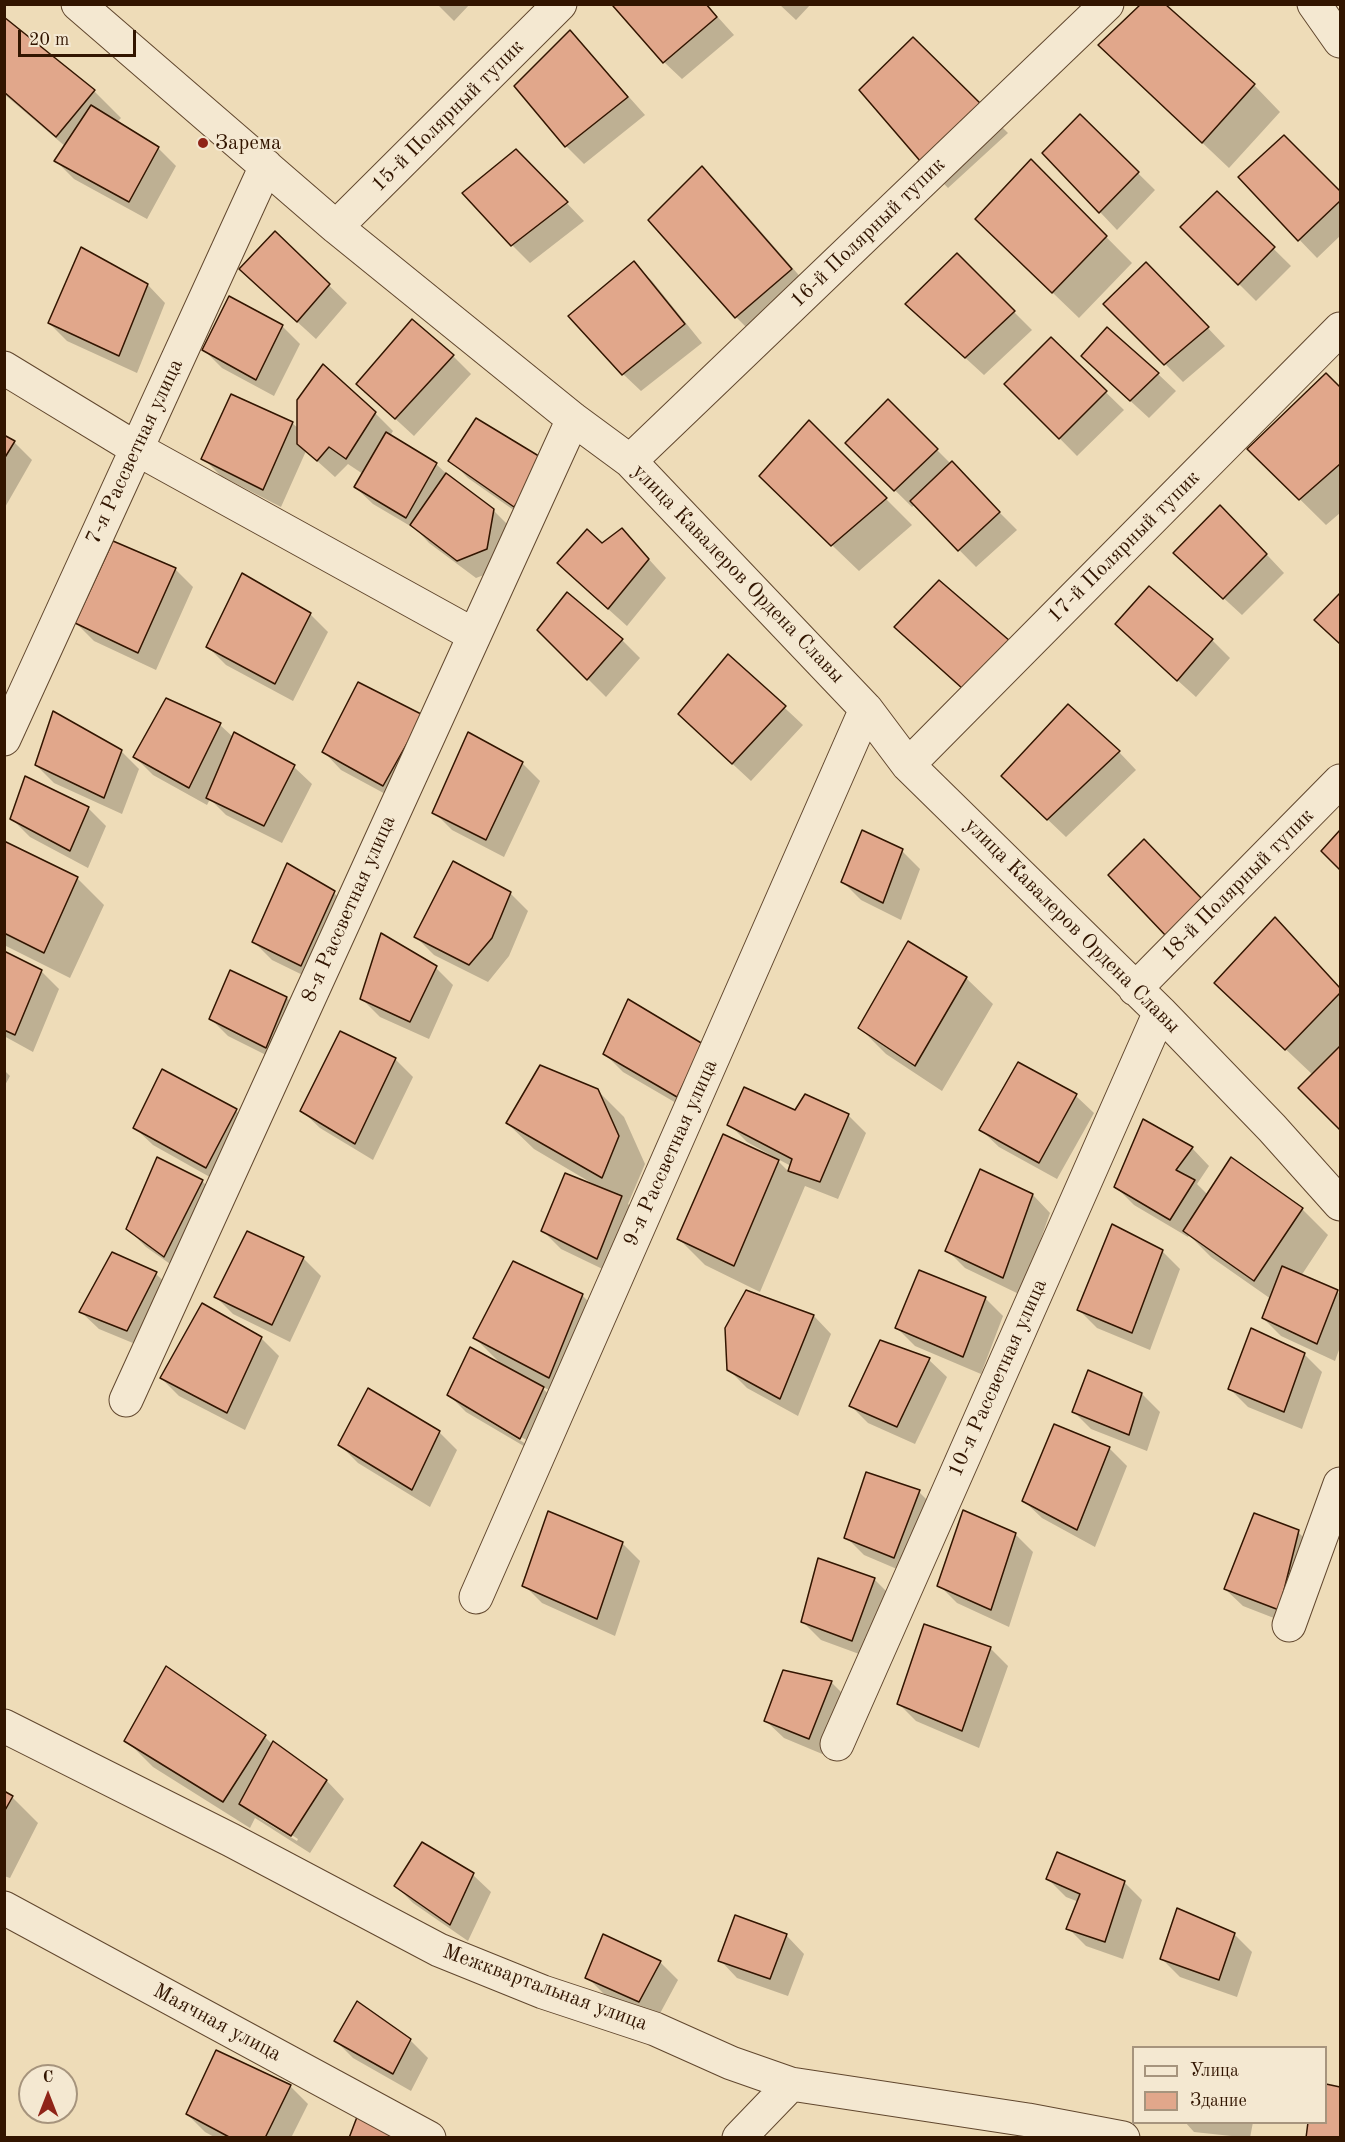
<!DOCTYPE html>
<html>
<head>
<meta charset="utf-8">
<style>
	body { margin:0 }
	#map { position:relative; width:1345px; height:2142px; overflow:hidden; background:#eedcb8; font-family:"Old Standard TT",serif }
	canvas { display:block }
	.frame { position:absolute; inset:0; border:6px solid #321500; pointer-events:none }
	.legend { position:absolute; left:1132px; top:2046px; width:195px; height:78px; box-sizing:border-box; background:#f4e8d1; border:2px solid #a6947d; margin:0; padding:8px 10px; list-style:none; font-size:18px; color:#321500 }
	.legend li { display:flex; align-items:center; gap:12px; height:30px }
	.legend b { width:30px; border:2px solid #a6947d }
	.north { position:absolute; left:18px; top:2064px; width:60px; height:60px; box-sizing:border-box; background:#f4e8d1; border:2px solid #a6947d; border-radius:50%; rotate:0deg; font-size:16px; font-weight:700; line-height:24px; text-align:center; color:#321500 }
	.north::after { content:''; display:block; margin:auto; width:21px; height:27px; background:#8f2418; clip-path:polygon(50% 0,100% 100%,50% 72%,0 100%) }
	.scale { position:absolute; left:18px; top:30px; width:118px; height:27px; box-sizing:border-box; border:3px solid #321500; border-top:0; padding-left:8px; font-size:18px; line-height:21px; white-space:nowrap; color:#321500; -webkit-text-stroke:4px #f4e8d1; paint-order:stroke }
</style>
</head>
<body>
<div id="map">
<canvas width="1345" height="2142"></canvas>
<div class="frame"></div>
<ul class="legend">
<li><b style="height:8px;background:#f4e8d1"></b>Улица</li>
<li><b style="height:16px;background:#e1a78b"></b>Здание</li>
</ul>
<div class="north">С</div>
<div class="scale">20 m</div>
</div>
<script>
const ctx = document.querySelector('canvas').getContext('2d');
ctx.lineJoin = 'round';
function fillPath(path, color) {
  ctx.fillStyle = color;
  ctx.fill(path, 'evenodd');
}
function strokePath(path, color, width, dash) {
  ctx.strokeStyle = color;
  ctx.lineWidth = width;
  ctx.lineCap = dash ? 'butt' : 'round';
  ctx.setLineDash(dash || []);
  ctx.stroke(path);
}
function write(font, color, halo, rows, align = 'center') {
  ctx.font = font + ' "Old Standard TT",serif';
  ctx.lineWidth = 4.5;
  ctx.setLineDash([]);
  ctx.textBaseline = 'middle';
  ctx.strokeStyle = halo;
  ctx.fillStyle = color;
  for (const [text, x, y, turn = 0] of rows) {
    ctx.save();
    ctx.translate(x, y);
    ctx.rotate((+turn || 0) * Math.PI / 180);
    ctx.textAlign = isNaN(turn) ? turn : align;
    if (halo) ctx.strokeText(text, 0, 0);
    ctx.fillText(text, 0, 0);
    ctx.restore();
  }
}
fillPath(new Path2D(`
	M437 4H470L454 21Z
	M706 4 734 35 682 79 664 62Z
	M779 4H811L796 20Z
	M1163 4 1254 85 1280 112 1229 168 1100 46Z
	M4 19 94 91 121 118 116 123 158 148 176 166 147 219 74 179 56 161 66 147 4 94Z
	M913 39 1008 133 948 188 922 161Z
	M587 50 645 115 584 164 566 146 516 86Z
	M1080 116 1155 190 1117 230 1100 212Z
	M1284 137 1340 193V236L1317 258 1240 178Z
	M1031 161 1132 263 1079 318 1003 245Z
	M533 168 584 221 530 263 512 245Z
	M702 168 729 195 817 296 762 343 736 317Z
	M1217 193 1291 266 1256 301 1182 227Z
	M275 233 347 303 316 339 259 287Z
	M82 249 148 285 165 303 137 373 67 341 49 323Z
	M957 255 1032 330 984 375 925 321Z
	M634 263 652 281 702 343 641 391 623 374Z
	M1164 282 1225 346 1183 382 1106 304Z
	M282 326 300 344 274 396 222 368 204 350Z
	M1051 339 1124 410 1077 456 1006 384Z
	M453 356 471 374 414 436 376 401Z
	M1101 374H1158L1176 391 1149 418Z
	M1326 375 1340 389V513L1326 525 1249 449Z
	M888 401 1017 530 976 567 915 505 912 507 847 443Z
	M375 413 393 431 390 436 436 464 451 478 493 510 511 528 505 567 476 578 429 543 417 530 373 504 355 487 363 474 348 464 335 477 306 451 281 507 221 476 203 458 292 423 299 429Z
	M809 422 912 525 859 571 788 503Z
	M4 436 14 442 32 460 4 509Z
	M450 460 546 462 564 479 532 523 468 478Z
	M1238 524 1284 573 1242 615 1193 570Z
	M622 530 666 578 627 626 577 581 601 545Z
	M114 543 176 570 193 587 156 670 94 641 76 623Z
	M939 582 981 706 896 627Z
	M1149 588 1212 640 1230 658 1196 697 1135 642Z
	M1340 595V644L1316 620Z
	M310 614 328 632 293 701 226 665 208 647Z
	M539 630 622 640 640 658 606 697Z
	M729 656 803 725 751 781 698 732Z
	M166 700 220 725 233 737 235 735 294 767 312 784 282 843 226 815 210 799 207 805 153 775 135 757Z
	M439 734 402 803 341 770 324 752Z
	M469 735 522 763 540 781 504 857 452 830 434 812Z
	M121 751 139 769 122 814 54 783 36 765Z
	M1119 752 1136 770 1066 837 1021 794Z
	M88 808 106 826 88 868 30 837 12 819Z
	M1340 832V869L1323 851Z
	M4 843 77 878 104 905 70 978 4 945Z
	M902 851 920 869 901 920 861 900 843 882Z
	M288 865 334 893 352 911 319 983 272 960 254 942Z
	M510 893 528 911 509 956 488 982 434 955 416 937Z
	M1301 945 1340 988V1128L1300 1088 1313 1075 1243 1009Z
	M4 953 41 971 59 989 33 1052 4 1036Z
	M436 968 453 985 429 1039 380 1017 362 999Z
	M231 972 287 998 304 1016 284 1064 228 1036 211 1019Z
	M966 978 993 1004 942 1091 886 1054 860 1028Z
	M340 1033 396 1060 413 1077 373 1160 320 1128 302 1111Z
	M702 1045 695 1114 623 1072 605 1054Z
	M4 1070 10 1076 4 1087Z
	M597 1090 624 1117 645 1164 628 1204 639 1215 615 1275 561 1249 543 1231 595 1185 534 1149 507 1123Z
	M1076 1096 1094 1113 1057 1179 999 1147 981 1130Z
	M236 1111 254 1129 224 1185 153 1145 135 1128Z
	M795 1112 848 1115 866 1133 838 1199 805 1186 760 1292 705 1265 679 1239 774 1157 747 1142 729 1124ZM774 1157 791 1166 789 1172Z
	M1192 1148 1209 1166 1197 1184 1208 1195 1302 1209 1328 1235 1301 1276 1337 1291 1340 1295V1347L1335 1361 1281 1336 1263 1318 1271 1299 1211 1257 1189 1235 1188 1237 1134 1205 1116 1187Z
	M981 1171 1033 1195 1050 1213 1021 1295 965 1268 947 1250Z
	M202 1181 220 1199 183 1273 146 1247 128 1229Z
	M1162 1251 1180 1269 1150 1350 1097 1328 1079 1310Z
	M303 1258 321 1276 290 1342 233 1314 215 1296Z
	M156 1274 174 1291 145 1348 99 1329 81 1312Z
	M747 1292 814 1316 831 1334 798 1416 747 1388 729 1370Z
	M582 1295 608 1322 575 1403 539 1385 561 1406 539 1455 466 1412 448 1394 502 1365 475 1338ZM467 1405 528 1441 526 1444 467 1408Z
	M985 1298 1003 1316 981 1374 915 1346 897 1328Z
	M261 1338 279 1356 245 1430 179 1396 161 1378Z
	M881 1342 929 1360 947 1377 915 1444 868 1423 850 1405Z
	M1304 1354 1322 1372 1302 1429 1248 1407 1230 1389Z
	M1089 1372 1142 1394 1160 1412 1147 1451 1091 1429 1073 1411Z
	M439 1432 457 1450 430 1507 358 1463 340 1445Z
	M1109 1448 1127 1466 1095 1547 1042 1518 1024 1501Z
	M919 1492 937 1510 911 1575 864 1555 846 1537Z
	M1298 1532 1316 1550 1297 1627 1243 1606 1225 1589Z
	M1015 1534 1033 1552 1009 1627 957 1603 939 1585Z
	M622 1543 640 1561 615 1636 542 1603 524 1585Z
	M874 1579 892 1597 870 1658 821 1640 803 1622Z
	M990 1648 1008 1666 979 1748 916 1721 899 1704Z
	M831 1682 849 1700 827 1756 784 1738 766 1721Z
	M265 1737 273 1745 274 1744 327 1781 344 1799 310 1853 255 1818 250 1828 153 1767 126 1740ZM259 1814 298 1839 297 1841 259 1818Z
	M4 1793 12 1797 38 1823 10 1878 4 1876Z
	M473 1875 491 1892 468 1941 413 1903 396 1886Z
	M1048 1879 1124 1882 1142 1900 1123 1959 1086 1946 1068 1928 1079 1902 1066 1897Z
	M736 1917 787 1936 804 1954 788 1996 737 1978 720 1960Z
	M1234 1934 1252 1952 1237 1997 1180 1977 1162 1959Z
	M660 1962 678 1980 657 2019 605 1995 587 1977Z
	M410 2040 428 2058 411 2091 353 2058 336 2041Z
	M290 2086 308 2104 291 2138H216L205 2132 187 2114Z
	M1326 2086 1340 2088V2138H1308L1326 2122Z
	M1185 2122H1253L1250 2138 1194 2132Z`), '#0003');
const building = new Path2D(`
	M614 4H706L717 17 663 63 613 6Z
	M1141 4H1165L1255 84 1202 143 1098 45Z
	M4 17 95 90 56 137 4 92Z
	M570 30 628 97 565 147 514 86Z
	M913 37 983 106 921 162 859 90Z
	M91 105 159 147 129 202 54 161Z
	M1080 114 1139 172 1099 213 1042 153Z
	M1284 135 1340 191V201L1298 241 1238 177Z
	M516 149 568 202 511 246 462 193Z
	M1031 159 1107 236 1052 293 975 219Z
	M702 166 792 269 735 318 648 220Z
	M1217 191 1275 247 1238 285 1180 227Z
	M275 231 330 284 297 322 239 269Z
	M81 247 148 284 119 356 48 323Z
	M957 253 1015 311 965 358 905 304Z
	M634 261 685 324 622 375 568 316Z
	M1146 262 1209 327 1164 365 1103 304Z
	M229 296 283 325 256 380 202 350Z
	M412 319 454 355 395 419 356 384Z
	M1107 327 1159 373 1130 401 1081 356Z
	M1051 337 1107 391 1059 439 1004 384Z
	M323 364 376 412 346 459 329 447 317 461 297 444V400Z
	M1326 373 1340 387V464L1299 500 1247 449Z
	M231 394 293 422 263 490 201 459Z
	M888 399 938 449 894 491 845 443Z
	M476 418 547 461 514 507 448 461Z
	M809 420 887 498 831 546 759 476Z
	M386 432 437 463 406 518 354 487Z
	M4 435 15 441 4 459Z
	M952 461 1000 512 958 551 910 501Z
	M446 473 494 509 487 549 457 561 410 525Z
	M1220 505 1267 554 1223 599 1173 553Z
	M622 528 649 559 608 609 557 563 587 529 602 543Z
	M113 541 176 568 138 653 75 623Z
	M242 573 311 613 275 684 206 647Z
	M939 580 1010 641 963 689 894 627Z
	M1149 586 1213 639 1177 681 1115 624Z
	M567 592 623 639 587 680 537 630Z
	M1340 593V644L1314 620Z
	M728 654 786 706 732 764 678 714Z
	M358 682 423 715 383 786 322 752Z
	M166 698 221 723 189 788 133 757Z
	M1068 704 1120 751 1047 820 1001 776Z
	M53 711 122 750 104 798 35 765Z
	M234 732 295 765 264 826 206 798Z
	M468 732 523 762 486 840 432 813Z
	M25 776 89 807 70 851 10 819Z
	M862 830 903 849 883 903 841 882Z
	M1340 830V870L1321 851Z
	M1144 839 1204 901 1167 937 1108 875Z
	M4 841 78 877 44 953 4 933Z
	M453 861 511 892 492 938 469 965 414 937Z
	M287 863 335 891 301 966 252 942Z
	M1275 917 1340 988V993L1285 1050 1214 983Z
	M381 933 437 966 410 1022 360 999Z
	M908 941 967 977 915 1066 858 1028Z
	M4 951 42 970 15 1035 4 1030Z
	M230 970 287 997 266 1048 209 1019Z
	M628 999 703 1044 677 1097 603 1054Z
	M340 1031 396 1058 355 1144 300 1111Z
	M1340 1046V1130L1298 1088Z
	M1018 1062 1077 1094 1039 1163 979 1130Z
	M540 1065 598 1089 619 1136 602 1178 506 1123Z
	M162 1069 237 1109 206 1168 133 1128Z
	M744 1087 795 1110 805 1094 849 1114 820 1182 788 1171 792 1159 727 1125Z
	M1143 1119 1193 1147 1176 1170 1195 1180 1170 1220 1114 1187Z
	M723 1134 779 1160 734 1266 677 1239Z
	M157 1157 203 1180 164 1257 126 1229Z
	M1231 1157 1303 1208 1254 1281 1183 1231Z
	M980 1169 1033 1194 1003 1278 945 1251Z
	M565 1173 622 1196 597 1259 541 1231Z
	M1112 1224 1163 1250 1132 1333 1077 1310Z
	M247 1231 304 1257 272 1325 214 1297Z
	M112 1252 157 1272 127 1331 79 1312Z
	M513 1261 583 1294 549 1378 473 1338Z
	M1282 1266 1338 1290 1317 1344 1262 1318Z
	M919 1270 986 1297 963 1357 895 1328Z
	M746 1290 814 1315 780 1399 727 1370 725 1328Z
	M202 1303 262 1337 227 1413 160 1378Z
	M1251 1328 1305 1353 1284 1412 1228 1389Z
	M880 1340 930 1358 897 1427 849 1406Z
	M470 1347 544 1387 520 1439 447 1395Z
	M1088 1370 1142 1393 1129 1435 1072 1412Z
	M368 1388 440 1431 412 1490 338 1445Z
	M1054 1424 1110 1447 1077 1530 1022 1501Z
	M866 1472 920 1490 894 1558 844 1538Z
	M963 1510 1016 1533 991 1610 937 1586Z
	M548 1511 623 1542 597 1619 522 1586Z
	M1254 1513 1299 1530 1279 1610 1224 1589Z
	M818 1558 875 1578 852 1641 801 1622Z
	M924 1624 991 1647 962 1731 897 1704Z
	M166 1666 266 1735 223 1802 124 1741Z
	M783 1670 832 1681 809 1739 764 1721Z
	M273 1741 327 1780 291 1836 239 1804Z
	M4 1791 13 1796 4 1812Z
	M422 1842 474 1873 450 1925 394 1886Z
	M1057 1852 1125 1881 1105 1942 1066 1929 1080 1894 1046 1879Z
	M1177 1908 1235 1933 1219 1980 1160 1959Z
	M735 1915 787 1934 770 1979 718 1961Z
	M603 1934 661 1961 639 2002 585 1978Z
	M357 2001 411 2039 393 2074 334 2041Z
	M216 2050 291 2085 265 2138H231L186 2114Z
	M1326 2084 1340 2087V2138H1306L1308 2122H1326Z
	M357 2117 405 2138H349Z`);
fillPath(building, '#e1a78b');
strokePath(building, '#321500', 1.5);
const minor = new Path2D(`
	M78 4 336 227 573 419 630 461 866 709 908 765 1160 1012 1272 1128 1340 1204
	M1314 4 1340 41
	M336 227 560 4
	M4 368 137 449 474 635
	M630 461 1107 4
	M4 739 266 166
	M908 765 1340 329
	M1135 989 1340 781
	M126 1400 573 419
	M476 1597 866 709
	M1289 1625 1340 1484
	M4 1726 231 1840 439 1950 543 1992 655 2029 731 2063 791 2084 1028 2120 1123 2138
	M837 1744 1160 1012
	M4 1908 429 2138
	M739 2138 791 2084`);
strokePath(minor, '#61472e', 35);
strokePath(minor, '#f4e8d1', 33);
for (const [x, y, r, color] of [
	[203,143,6,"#8f2418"]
]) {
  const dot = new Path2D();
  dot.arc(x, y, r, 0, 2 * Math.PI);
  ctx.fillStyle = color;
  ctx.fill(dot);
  strokePath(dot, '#f4e8d1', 2);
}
write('21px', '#321500', '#f4e8d1', [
	["15-й Полярный тупик",448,116,-45],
	["16-й Полярный тупик",868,233,-44],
	["7-я Рассветная улица",135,452,-65],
	["17-й Полярный тупик",1124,547,-45],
	["улица Кавалеров Ордена Славы",738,574,46],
	["18-й Полярный тупик",1238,885,-45],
	["8-я Рассветная улица",349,909,-66],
	["улица Кавалеров Ордена Славы",1072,926,45],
	["9-я Рассветная улица",671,1153,-66],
	["10-я Рассветная улица",998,1378,-66],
	["Межквартальная улица",545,1988,20],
	["Маячная улица",217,2023,28]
]);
write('21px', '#321500', '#f4e8d1', [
	["Зарема",215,143]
], 'left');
</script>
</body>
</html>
